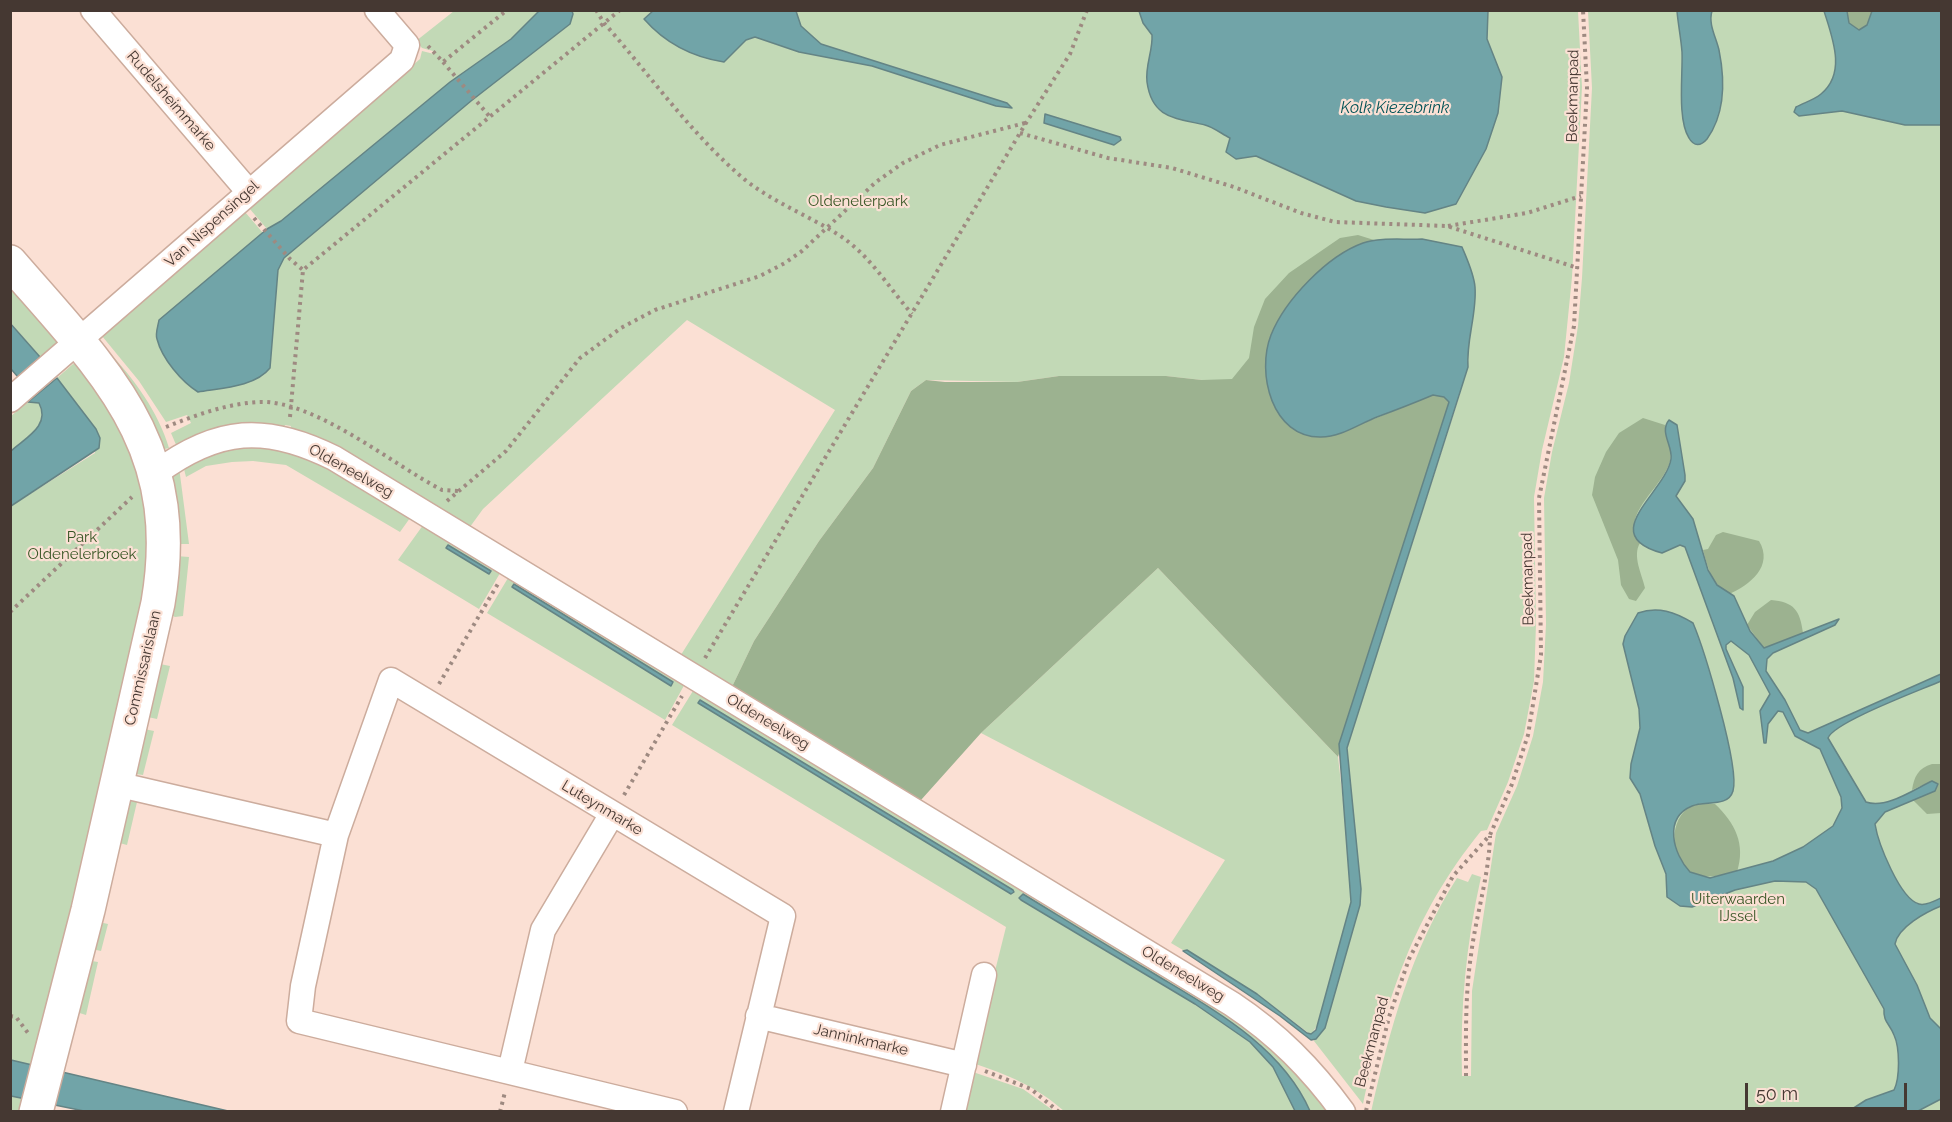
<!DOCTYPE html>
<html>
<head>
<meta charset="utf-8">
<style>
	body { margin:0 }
	#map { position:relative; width:1952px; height:1122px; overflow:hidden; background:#fbe0d4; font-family:Raleway,sans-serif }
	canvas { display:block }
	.frame { position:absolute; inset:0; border:12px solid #453832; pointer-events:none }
	.scale { position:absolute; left:1745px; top:1083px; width:162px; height:27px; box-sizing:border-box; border:3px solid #453832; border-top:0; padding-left:8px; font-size:18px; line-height:21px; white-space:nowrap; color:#453832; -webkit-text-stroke:4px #fbe0d4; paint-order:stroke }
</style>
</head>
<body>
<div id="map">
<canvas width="1952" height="1122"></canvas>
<div class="frame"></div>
<div class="scale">50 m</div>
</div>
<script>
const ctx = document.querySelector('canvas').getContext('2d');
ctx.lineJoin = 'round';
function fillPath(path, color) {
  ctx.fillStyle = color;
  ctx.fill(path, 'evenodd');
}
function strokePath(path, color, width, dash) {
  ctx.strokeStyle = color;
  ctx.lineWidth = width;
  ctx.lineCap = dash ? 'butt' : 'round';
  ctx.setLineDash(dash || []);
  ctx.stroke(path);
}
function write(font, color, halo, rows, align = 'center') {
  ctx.font = font + ' Raleway,sans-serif';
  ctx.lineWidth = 4.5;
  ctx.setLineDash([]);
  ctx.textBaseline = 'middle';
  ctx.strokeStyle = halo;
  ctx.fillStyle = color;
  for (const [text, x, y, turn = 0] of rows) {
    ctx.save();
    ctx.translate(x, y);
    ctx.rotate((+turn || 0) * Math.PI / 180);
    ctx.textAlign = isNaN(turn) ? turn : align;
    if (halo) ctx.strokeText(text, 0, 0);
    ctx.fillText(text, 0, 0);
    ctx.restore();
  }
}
fillPath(new Path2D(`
	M454 11H1578L1582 87 1572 277 1564 357 1542 450 1534 497 1536 624 1534 681 1524 734 1508 782 1487 830 1481 831C1412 916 1387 998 1363 1104L1314 1041 1360 905 1361 889 1347 748 1460 394 1433 395 1351 429 1309 436 1202 380 1166 376H1059L1017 382 926 380 911 391 873 468 819 541 754 641 730 691 679 658 835 410 687 320 483 509 467 531 440 508 290 432 291 426 285 425 283 430 177 447 171 433 191 423 187 415 166 422 139 381 102 336 245 212 263 233 267 229 249 208 420 59 422 51 434 54 433 51 422 48 416 41Z
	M1588 11H1941V1111L1371 1112C1390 1029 1411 950 1457 878L1468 882 1472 874 1481 877C1466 944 1460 1008 1462 1076H1471L1472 991 1496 833 1517 786 1533 736 1543 682 1546 624 1544 498 1552 452 1569 383 1578 326 1582 278 1592 88Z
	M10 276 64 337 40 357 11 323Z
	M108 351C134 379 158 411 169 448L160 450 104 355Z
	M73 364 80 365 128 432 155 545 37 1066 11 1060V506L95 453 96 429 57 378Z
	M28 402 39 403C51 426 26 438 11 451V416Z
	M222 446 296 448 410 518 400 532 286 465 253 461 232 462 206 466 186 477 183 465Z
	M179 467 189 544H176L167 476Z
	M426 521 503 568 479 609 398 560Z
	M176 556 189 557 183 616 175 617 166 612Z
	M1158 568 1338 757 1352 879 1351 902 1318 1024 1311 1035 1257 994 1171 943 1225 860 981 733Z
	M511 573 687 680 665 720 487 613ZM514 584 672 682 671 685 512 587Z
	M155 663 170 666 157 719 143 716Z
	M696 686 1254 1025 1331 1111H1310L1277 1061 1259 1043 1202 1003 1023 894 1021 900 1195 1004 1250 1042 1273 1067 1295 1111H1064C1037 1087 1007 1074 972 1063L1006 927 672 725ZM700 700 1013 890V892L1011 894 698 703Z
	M139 728 154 731 143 775 129 773Z
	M123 797 137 802 127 845 112 841Z
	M94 921 108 924 101 951 87 948Z
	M85 960 98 962 86 1015 73 1011Z
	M970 1071 1023 1089 1054 1111 961 1112Z
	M11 1096 23 1098 18 1111 11 1112Z`), '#c2d9b6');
fillPath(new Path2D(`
	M1847 11H1872L1867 25 1859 30 1849 23Z
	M1358 235 1374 240C1358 245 1347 254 1334 264 1284 299 1264 325 1269 388L1334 435 1433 395 1444 397 1449 402 1338 757 1158 568 981 733 921 800 730 691 754 641 819 541 873 468 911 391 926 380 945 382H1017L1059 376H1166L1202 380 1232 379 1249 358 1254 327 1265 299 1289 273 1340 238Z
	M1643 418 1665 425C1665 437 1673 450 1670 461 1664 487 1618 515 1640 543 1632 556 1642 574 1645 588L1636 601 1629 599 1621 585 1618 560 1592 495 1595 477 1606 452 1619 433Z
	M1723 532 1759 541C1774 566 1750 585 1729 594 1712 585 1708 568 1703 550L1708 549 1716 535Z
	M1771 600C1794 602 1800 610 1803 633L1764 648 1747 625 1755 612Z
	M1932 764H1941V813L1927 814 1913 800 1935 791 1932 781 1912 790C1914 777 1918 768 1932 764Z
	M1715 804C1735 823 1746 844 1737 872 1721 875 1707 880 1691 873 1669 862 1668 817 1692 806 1698 803 1709 804 1715 804Z`), '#9cb290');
const water = new Path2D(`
	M654 10 796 11 801 26 821 44 1007 103 1012 108 996 106 872 66 799 52 755 37 746 40 724 62C692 57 665 43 644 19Z
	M539 11H572L573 14 570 24 471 101 284 258 278 270 270 368C255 387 221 388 198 392 182 382 162 359 157 339 155 334 158 326 159 320L267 229 281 221 450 82 511 39Z
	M1139 11H1488L1487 39 1502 77 1498 113 1486 149 1456 204 1425 213 1386 207 1356 201 1256 156 1236 159 1226 152 1230 138C1222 134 1213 127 1205 125 1176 118 1152 119 1147 82 1145 65 1153 51 1152 35L1143 23Z
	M1677 11H1712C1708 24 1716 37 1719 50 1725 80 1725 114 1707 139 1701 146 1694 147 1689 138 1677 119 1683 74 1682 52 1681 38 1678 24 1677 11Z
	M1824 11H1847L1849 23 1859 30 1867 25 1872 11H1941V125H1905L1842 111 1799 116 1794 112 1796 107C1803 103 1814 100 1821 94 1847 73 1832 37 1824 11Z
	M1045 114 1120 137 1121 140 1114 145 1044 123Z
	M1422 239 1462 247C1467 259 1474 274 1475 287 1477 314 1466 340 1468 367L1347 748 1361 889 1360 905 1325 1028 1316 1039 1311 1040 1280 1016 1183 951 1187 950 1257 994 1307 1033 1311 1034 1316 1030 1351 902 1339 744 1449 402 1444 397 1433 395C1414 403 1396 410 1377 417 1359 424 1341 437 1321 437 1272 438 1256 373 1271 335 1285 300 1327 256 1363 243 1381 237 1403 240 1422 239Z
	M10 323 40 357 18 377 11 369Z
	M57 378 96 429 100 438 99 448 11 506V451C25 438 51 426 39 403L28 402Z
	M1669 420 1677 425 1685 475V481L1676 496 1693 519 1708 570 1717 585 1734 596 1750 631 1764 648 1839 619 1835 625 1773 653 1767 659 1766 671 1785 700 1800 730 1808 733 1941 674V681C1921 690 1834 722 1828 738L1866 802C1886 809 1913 790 1932 781L1938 784 1935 791 1885 812 1875 824C1878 843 1900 899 1919 904 1926 906 1935 901 1941 898V906C1926 912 1898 927 1895 944L1917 985 1930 1018 1941 1029V1099L1918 1111H1849L1866 1100 1894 1090C1900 1078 1900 1048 1894 1035 1890 1024 1883 1022 1884 1009L1816 889 1806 882 1775 881 1735 890 1692 907 1680 906 1667 897 1666 874 1655 846 1640 794 1630 778 1631 764 1640 728 1639 709 1623 644 1625 636 1638 613C1658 606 1675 612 1693 623 1704 649 1740 767 1733 791 1728 808 1704 800 1692 806 1663 818 1673 854 1690 872L1710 878 1773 861 1803 847 1833 826 1842 808 1841 797 1820 749 1795 736 1783 712 1778 711 1768 724 1766 743H1764L1760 711 1770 694 1749 655 1731 641 1726 645V649L1743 687V710L1740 708 1733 678 1685 547 1680 545 1662 553C1595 535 1666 492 1671 459 1673 446 1659 432 1669 420Z
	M448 545 491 571 489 574 446 548Z
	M514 584 673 682 671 686 512 587Z
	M700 700 1013 890 1014 892 1011 894 698 703Z
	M1023 894C1064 919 1106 945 1148 970 1208 1007 1280 1043 1310 1111H1295L1273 1067 1250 1042 1195 1004 1021 900 1019 898Z
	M11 1060 228 1111H84L11 1096Z`);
fillPath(water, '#71a4a8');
strokePath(water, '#648485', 1.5);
const street = new Path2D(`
	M93 10 248 191
	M10 400 402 60 407 45 377 10
	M156 473C218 427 266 424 334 458L1232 1004C1277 1034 1311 1068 1343 1112
	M116 784 336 835
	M758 1016 964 1065
	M510 1071 543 930 612 814
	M675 1112 299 1021 303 986 336 835 391 680 783 916 736 1112
	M953 1112 984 975`);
const secondary = new Path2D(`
	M10 262C106 373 185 444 158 603L88 910 36 1112`);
strokePath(street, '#ccac9d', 27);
strokePath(secondary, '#ccac9d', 36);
strokePath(new Path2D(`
	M596 10 604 23C650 75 691 134 744 179 774 203 810 216 842 237 871 257 889 288 912 314
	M428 46 443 62 507 10
	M443 62 490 117
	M1020 133 1108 158 1172 168 1234 187 1301 213 1335 222 1447 226 1578 268
	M254 218 290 259 303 270
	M1448 226 1527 213 1581 196
	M290 417 303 270 620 10
	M166 427C196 415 226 404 258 402 314 399 393 465 442 490L458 491
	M447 501 506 451 580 358 621 328 655 310 760 276 785 263 802 251 876 182 903 163 940 145 1025 123
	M10 612 132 497
	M705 658 1026 123 1070 54 1087 10
	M439 684 499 582
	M624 795 682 696
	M10 1016 16 1017 28 1033
	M985 1071 1031 1089 1059 1112
	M1466 1076C1466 1036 1465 996 1471 955 1476 915 1489 876 1490 836
	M1366 1111 1389 1017 1409 959 1453 876 1490 835 1512 784 1528 735 1541 655 1539 498 1574 326 1587 88 1583 10
	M500 1112 505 1092`), '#9e8a81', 4, [3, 4.5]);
strokePath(street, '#fff', 24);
strokePath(secondary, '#fff', 33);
write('15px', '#453832', '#fbe0d4', [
	["Beekmanpad",1573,96,-89],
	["Rudelsheimmarke",171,101,49],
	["Van Nispensingel",212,224,-42],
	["Oldeneelweg",351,471,29],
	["Beekmanpad",1528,579,-91],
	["Commissarislaan",143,668,-77],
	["Oldeneelweg",768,722,31],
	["Luteynmarke",602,808,31],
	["Oldeneelweg",1183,974,31],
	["Janninkmarke",861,1040,13],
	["Beekmanpad",1372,1042,-75]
]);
write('15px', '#385625', '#fbe0d4', [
	["Oldenelerpark",858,201],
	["Park",82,537],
	["Oldenelerbroek",82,554],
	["Uiterwaarden",1738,899],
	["IJssel",1738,916]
]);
write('italic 16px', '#015256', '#fbe0d4', [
	["Kolk Kiezebrink",1395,108]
]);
</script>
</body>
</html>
